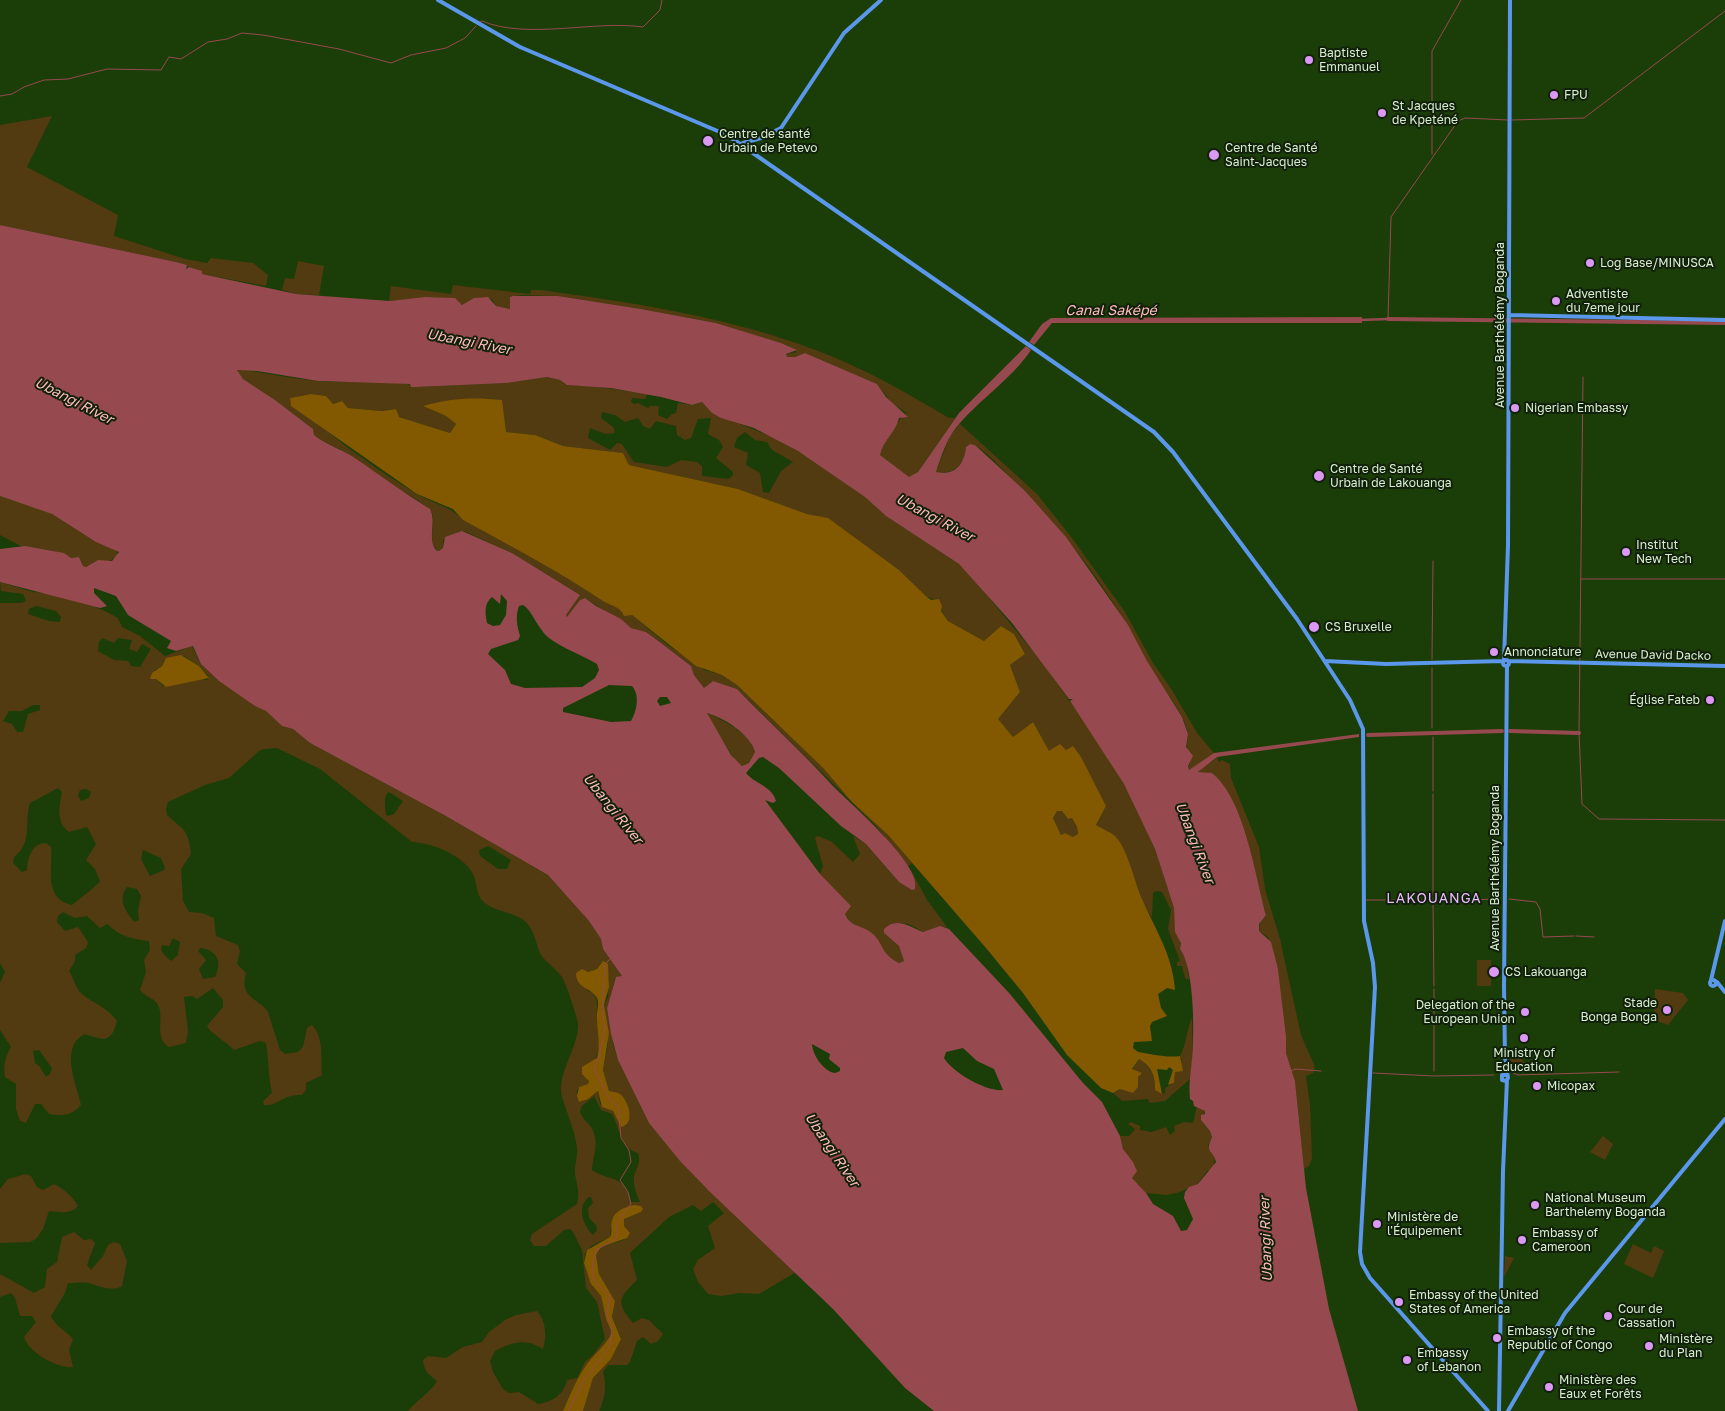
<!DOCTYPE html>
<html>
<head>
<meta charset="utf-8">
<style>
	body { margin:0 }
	canvas { display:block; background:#1b3d07 }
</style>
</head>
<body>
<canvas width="1725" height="1411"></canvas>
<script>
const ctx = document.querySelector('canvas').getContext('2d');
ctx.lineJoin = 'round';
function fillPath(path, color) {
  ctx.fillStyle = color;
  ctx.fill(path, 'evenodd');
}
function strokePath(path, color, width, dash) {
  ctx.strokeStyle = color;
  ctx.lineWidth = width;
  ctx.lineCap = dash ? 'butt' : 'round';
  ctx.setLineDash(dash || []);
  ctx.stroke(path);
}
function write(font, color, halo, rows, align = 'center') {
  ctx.font = font + ' "Golos Text",sans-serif';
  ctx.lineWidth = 4;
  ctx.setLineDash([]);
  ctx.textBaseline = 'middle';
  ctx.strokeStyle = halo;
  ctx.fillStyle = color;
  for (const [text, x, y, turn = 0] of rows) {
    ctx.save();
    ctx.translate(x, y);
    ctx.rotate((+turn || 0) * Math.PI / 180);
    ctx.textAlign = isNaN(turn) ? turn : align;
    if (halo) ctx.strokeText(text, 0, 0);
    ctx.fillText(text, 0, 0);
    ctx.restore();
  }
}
fillPath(new Path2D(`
	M52 116 27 167 118 215 114 236 185 259 207 263 211 258 253 263 268 275 266 286 202 274 201 271 176 262 0 225V125Z
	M298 261 324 266 319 295 296 294 282 290 285 278 294 279Z
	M453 285 530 294 531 290H541C635 303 730 317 818 351 864 368 907 393 949 418H955L918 472 909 478 880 455C883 440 896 422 907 413L892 403 877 384 805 353 795 357H787L786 354 797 352 789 346 716 323 641 309 558 296 522 295 510 297V309L496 306 492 299H472L463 305 437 297 389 301 391 286 451 294Z
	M238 369C265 373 291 378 317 381 342 384 397 378 416 387L507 383 547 377 560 380 567 385 593 386 647 394 645 399 632 398 631 402 635 404 638 403 648 408 650 406H659L658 415 667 419 672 414 676 413 678 403 692 405 702 402 712 413 778 439 816 462 865 497 886 516 959 564 972 577 1042 662 1101 746 1130 794 1155 849 1174 908C1174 922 1183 936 1180 949L1186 957 1189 980 1185 978 1182 966H1177V962L1180 961 1168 929 1171 910 1162 892 1157 891 1153 893 1152 918 1143 902 1130 866 1096 825 1106 806 1073 747 1066 750 1049 752 1033 722 1013 737 997 719 1020 692 1010 665 1025 654 1014 634 1001 626 984 641 948 621 934 599 927 597 899 570 828 519 807 514 738 489 629 465 623 453 563 446 535 435 506 432 424 406 446 416 456 424 450 433 399 417 395 409 382 411 348 408 342 401 332 404 326 396 311 394 290 398C326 434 373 467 417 494 434 504 448 505 464 520L572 579 605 602 632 615 668 645 704 670 722 675 737 685 824 769 851 801 888 835 912 863 908 866 876 826 737 689 713 681 704 688 694 675 691 666 661 643 646 632 631 628 585 598 580 600 567 618 566 615 580 595 512 553 464 531 443 540V548L439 551C423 541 442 518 427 507 413 496 396 488 381 478 372 472 363 464 354 457 341 448 326 445 314 435L313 429 275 400 243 379 237 372ZM602 412 615 415 625 422 638 418 643 426 650 429 656 421 676 426 677 435 685 440 691 438 698 419 711 418 708 434 719 440 723 447 716 458 733 472V475L729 479 702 476V466L697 462 681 460 667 467 634 462 622 444 617 443 610 450 588 438 590 428 606 434 615 433 613 427 601 418ZM745 432 755 440 767 442 772 450 793 462 781 471 769 493 763 492 760 473 746 465 748 453 734 447 737 438Z
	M960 424 1037 494 1072 538 1125 612 1153 663 1172 690 1197 733 1214 753 1191 770 1188 769 1192 757C1182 747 1190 741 1187 729 1185 721 1180 713 1175 705 1166 690 1155 676 1147 661 1113 595 1067 533 1014 481 1002 470 990 454 975 445L970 444 966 447C964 465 955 475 936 472L950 436Z
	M0 496 50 513 97 542 117 550V556L108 562 95 561 90 566 84 567 79 557 71 558 54 551 21 546 0 535Z
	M0 582 33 592 49 593 91 605 107 612 118 618 122 627 140 636 165 656 192 646 201 664 219 681 266 711 282 726 293 729 310 743 444 815 548 875 589 921 601 939 603 949 622 976 615 979 607 1008 613 1044 618 1060 649 1123 700 1182 796 1272 759 1294 740 1293 721 1296 708 1294 698 1282 693 1269 698 1260 715 1248 708 1226 724 1213 713 1202 701 1211 693 1205 669 1217 630 1253 637 1280C619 1298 615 1301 633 1323L642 1318 649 1320 663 1334 658 1341 651 1344 643 1337 637 1341 630 1362 627 1365H608L603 1372C607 1387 605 1398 599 1411H583L593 1378 611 1359 621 1338 612 1317 615 1301 599 1274 596 1255 601 1247 624 1240V1219L641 1212V1206L626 1207 612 1219 610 1237 591 1246 585 1253 584 1263 593 1287 601 1296 606 1319 612 1333C605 1346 595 1353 587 1364 576 1379 570 1395 563 1411H408C414 1403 433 1390 437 1381 429 1375 424 1371 423 1360L428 1356 446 1358 463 1347 482 1342 489 1332 505 1320 516 1315 537 1311C546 1321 547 1336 543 1349 525 1338 512 1342 495 1351L490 1361 493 1372 503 1389 509 1393 519 1392 538 1404C552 1402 564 1395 567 1380L577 1378 585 1362 594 1354 605 1339 597 1302 586 1288 582 1250 573 1232 570 1229 564 1230 546 1246H534L530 1240 532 1234 577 1204C580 1192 577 1186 575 1174 574 1166 578 1157 577 1148 575 1130 567 1114 562 1097 556 1073 579 1049 578 1023 577 1017 566 983 562 977 557 970 545 961 541 955 535 942 535 928 522 919 510 911 490 911 481 899 476 892 477 882 473 874 464 856 431 842 412 842L320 769 277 748 264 749 259 751 229 778 205 785 168 802 166 808 167 815C184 831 188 828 191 854L181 869 183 901 189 912 202 913 214 918 216 936 238 945 240 951 237 964 246 973C239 999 258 997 268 1012L280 1050 285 1054 298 1052 303 1047 307 1028 312 1025C325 1039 320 1058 322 1075L306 1083V1090L302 1095C282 1094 279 1106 264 1105L263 1101 272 1093C268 1076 269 1061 266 1043L260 1041 234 1050C227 1042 210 1033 207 1026L223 1007V1000L213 988 197 999 192 996 184 997 188 1031 186 1043 169 1047C152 1037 167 1015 156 1002 152 998 145 996 140 990L146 972 144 960 150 950 149 941C131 939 120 936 107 924L100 928 87 916 75 918 63 912 58 916 57 922 65 931 78 927 88 942 86 948 75 955V961L69 971C74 979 76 990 83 995 95 1004 108 1008 117 1021 111 1044 104 1040 84 1034 59 1048 77 1085 81 1105 71 1116 63 1116 49 1114L41 1104H35L26 1123 20 1121 16 1109V1084L5 1077C3 1065 5 1058 11 1047L0 1030V983L5 972 0 963V603H21L26 601 23 594 1 591ZM36 606 56 611 61 617 60 622 49 621 28 614 29 609ZM102 638 114 643 118 638 132 640 129 649 137 652 142 644 151 649 140 667 131 666 128 661 114 660 98 651 99 642ZM184 656 199 666 209 677 207 680 198 678 163 686 156 679 154 671 162 666 164 660ZM33 705H40V710L28 714 23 732H17L12 724 3 721 9 711H22ZM58 788 62 792C59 807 56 822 69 832L87 827 96 844 86 860 95 869 100 881C97 886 79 899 72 905 43 899 53 868 51 847L46 843C31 844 28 857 27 870L22 872 13 863 14 857C33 843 24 822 30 803ZM86 789 91 792 89 798 81 801 78 796 80 790ZM389 792 403 801 394 814 388 816 386 815C385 808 383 796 389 792ZM488 846 511 860 507 869H498L480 856 479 850ZM143 850 161 858 165 868 164 870 150 876 141 859ZM127 887 137 889 141 896 138 911 139 920 134 922C126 911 117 900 127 887ZM173 938 180 942 178 955 171 961C166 956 159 952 162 945L169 946ZM200 948C216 949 223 962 215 977L203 979 199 969 206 960 198 951ZM603 961 609 978 608 997 604 1005 608 1043 603 1070 609 1091C623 1096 628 1099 630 1116L621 1126 613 1111 600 1104 598 1091 591 1097 576 1093 579 1087 588 1084C590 1069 600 1054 600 1037 600 1030 597 1024 597 1018 596 1007 600 1001 592 992L587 991 588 972 597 969ZM39 1050 52 1068 50 1074 46 1077 40 1067 35 1063 33 1051ZM594 1096 601 1110 612 1114C620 1128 620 1148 638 1153 642 1164 635 1168 634 1178 633 1185 637 1196 640 1202H631C623 1173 612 1183 592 1170 593 1155 600 1142 591 1127 587 1121 581 1118 580 1111L582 1106ZM589 1197H591L593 1203 588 1208 589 1218 596 1225 597 1230 593 1235C583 1225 576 1207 589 1197Z
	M708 713C724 721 751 734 755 752L749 763 742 766 735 760 708 717Z
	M1217 757H1220L1217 758 1219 762 1222 760 1230 764 1231 778 1259 847 1265 889 1280 939 1301 1035 1315 1067 1313 1073 1306 1076 1310 1105 1312 1159 1309 1166 1304 1169 1295 1081 1286 1053V1036L1278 969 1268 937 1259 931 1260 923 1266 915C1254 873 1246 803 1212 773L1197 774C1202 766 1211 764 1217 757Z
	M1057 811H1062L1068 819 1072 818 1077 827 1078 834 1073 837 1065 833 1061 835 1053 818Z
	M818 836 832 842 853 862 860 854 853 836 866 844 899 882 916 886 912 872 927 900 947 927 923 932 909 924 894 923 884 933 899 946 904 961 898 963C879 953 884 944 871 934 862 926 852 926 845 915L847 904 820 874 823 866 815 838Z
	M1477 960H1491V986H1477Z
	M1655 989 1683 993 1688 1000 1668 1025 1654 1020Z
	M1192 1018 1193 1056 1190 1079 1165 1101 1150 1103 1148 1099 1122 1101 1113 1093 1120 1089 1139 1059C1151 1067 1155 1075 1155 1090L1165 1094V1088L1174 1083 1175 1072 1182 1060 1180 1056C1187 1043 1186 1031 1192 1018Z
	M1510 1056H1519L1525 1063V1071H1516L1510 1066Z
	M1197 1106 1205 1111 1201 1120 1210 1131 1212 1137 1208 1145 1215 1158 1213 1168 1207 1171 1198 1184 1177 1193 1166 1195 1146 1193 1132 1178 1136 1170 1123 1149 1120 1136H1129L1135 1129 1128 1124 1131 1122 1140 1126V1130L1152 1132 1166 1127 1170 1135 1175 1131 1174 1126 1184 1122 1193 1123Z
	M1603 1136 1613 1144 1605 1160 1590 1152Z
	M26 1174 31 1176 37 1187 43 1190 54 1184C64 1189 73 1197 78 1206 70 1215 60 1212 49 1211L43 1229 36 1239 30 1242 0 1243V1189L8 1179Z
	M74 1232 84 1240 91 1239 95 1243 87 1265 91 1270 103 1256 108 1245 114 1242 120 1244 127 1261 122 1286C112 1292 99 1286 88 1283 82 1282 74 1283 68 1283L65 1293 51 1316C54 1325 66 1331 73 1339L69 1350 73 1367C58 1369 28 1352 24 1337L36 1322 32 1316H20L15 1298 11 1293 0 1297V1274L34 1293 45 1287 47 1269 57 1262 62 1237Z
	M1633 1244 1651 1253 1654 1246 1664 1251 1653 1278 1624 1264Z
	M1505 1256 1514 1258 1504 1277Z`), '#523a11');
fillPath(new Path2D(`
	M311 394 326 396 333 404 342 401 348 408 382 411 396 409 399 417 450 433 456 424 446 416 423 406C450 398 474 397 502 400L506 432 535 435 563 446 623 453 629 465 738 489 807 514 828 518 899 570 927 597 931 600 939 599 942 606 941 611 948 621 984 641 1001 626 1014 634 1025 654 1010 665 1020 692 998 719 1013 737 1033 722 1049 751 1060 744 1066 750 1073 746 1081 757 1106 806 1096 825C1102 829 1111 832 1116 837 1128 850 1135 884 1143 901 1156 931 1173 956 1175 990L1167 988 1158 994 1161 1008 1167 1016 1152 1022 1150 1026 1152 1041 1134 1042 1133 1048 1138 1052C1153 1054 1165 1058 1180 1056L1183 1071 1175 1072 1174 1083 1168 1085 1173 1070 1169 1067 1167 1070 1157 1069 1162 1094 1155 1090C1155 1075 1152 1067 1139 1059L1132 1069 1142 1073 1138 1077V1087L1133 1093 1120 1089 1113 1093 1101 1088 1067 1055 1023 993 986 948 888 835 851 801 824 769 737 685 722 675 696 666 632 615 624 616C621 607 611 606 603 601 558 571 511 546 463 520L453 509 417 494 291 406 290 398ZM1057 811H1062L1068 819 1072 818 1077 827 1078 834 1073 837 1065 833 1061 835 1053 818Z
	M181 655 199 666 209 678 166 687 156 679H150L152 673 162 666 166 658Z
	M603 961 608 964 609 987 604 1005 609 1033 603 1070 609 1091C612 1092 617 1092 620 1094 629 1101 636 1124 621 1127L613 1111 602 1107 598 1091 588 1099 579 1102 577 1096 579 1087 588 1084 589 1081 582 1074V1067L597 1058C601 1043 597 1032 597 1018 596 1011 600 1005 597 998 591 987 576 989 576 973L582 969 588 972 597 969Z
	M635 1205 641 1206 643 1209 641 1212 624 1219V1226L630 1233 627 1238 601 1247 596 1255 599 1274 615 1301 612 1317 621 1339 611 1359 593 1378 583 1411H563C570 1395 576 1379 587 1364 595 1353 605 1346 612 1333L606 1319 601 1296 591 1284 584 1263 587 1250 610 1237C613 1231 610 1226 612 1220 614 1211 627 1206 635 1205Z`), '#825800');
fillPath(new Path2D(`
	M0 225 176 262 187 265 186 269 189 267 202 271V274L296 294 390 301 425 297 455 298 462 305 474 298 488 297 496 306 510 309V297L513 296H558L641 309 716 323 781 343 797 350 786 354 787 357H795L805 353 877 384 886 397 908 417 899 418C896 432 883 440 880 455L909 477 918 472 959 413 1026 346 1031 350C1011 380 978 400 955 429 946 441 941 457 936 472 955 476 964 465 966 447L970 444 975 445 1025 491 1066 537 1128 625 1147 661 1182 717 1188 734 1186 747 1193 756 1188 766 1189 770 1214 753 1359 734V737L1224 756 1217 757 1198 772 1212 773C1245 800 1255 875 1266 915L1259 924V931L1271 942 1278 969 1286 1036V1053L1295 1081 1306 1188 1329 1309 1358 1411H934L905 1388 833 1309 709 1191 680 1161 649 1123 618 1060 611 1034 607 1008 616 977 622 976 603 949 601 939 589 921 548 875 444 815 310 743 293 729 282 726 266 711 255 706 219 681 201 664 193 646 176 651 167 648 171 641 128 615 116 596 94 588V593L107 606 100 608 0 582V549L25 546 64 553 71 558 79 557 83 566 86 567 98 560 112 561 119 552 96 542 52 514 0 496ZM237 370 257 371 318 381 410 384 411 387H416L507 383 547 377 560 380 567 385 611 388 661 397 692 405 702 402 712 413 721 418 754 428 798 451 865 497 886 516 959 564 1012 623 1069 699H1073L1070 701 1124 784 1155 849 1174 908 1175 932 1181 943 1180 949C1193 966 1194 1020 1193 1043 1193 1061 1188 1080 1190 1099L1193 1101 1194 1106 1205 1111V1114L1201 1115V1120L1210 1131 1212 1137C1204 1154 1214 1150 1216 1162L1198 1184 1189 1187 1185 1192 1184 1198 1193 1219 1187 1230 1181 1231 1173 1216 1153 1204 1146 1193 1132 1178 1137 1171 1133 1162 1123 1149 1120 1136 1102 1102 1083 1083 1010 994 949 929 940 926 923 932C910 927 897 916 884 929V933L899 946 904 961 899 963C880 953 885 946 873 934 863 925 850 927 845 914L851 906 820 874 765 800 773 803 776 801C772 786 755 784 746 773L759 758 763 757 779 768 841 826 866 844 899 882 912 890 915 889C923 865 847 801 831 784 801 751 768 721 737 689L713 681 704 688 694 675 691 666 661 643 646 632 631 628 621 619 596 606 585 598 580 600 567 617 566 615 580 595 512 553 462 531 445 537 443 548 439 551 436 550C427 538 437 523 430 509 404 493 380 475 355 458 342 449 326 445 314 435L313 429 275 400 243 379ZM501 594 507 601 506 615 500 625 493 626 487 623C485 613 484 603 492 597L500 604ZM523 605C531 609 538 629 549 638 564 649 582 655 597 664L599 670 595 678 582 687 525 688 511 684 505 670 488 654 491 649 518 640 520 636C517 625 515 617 519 606ZM609 685 632 686C640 695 637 711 631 721L611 722 563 712V708ZM660 697H667L671 703 660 706 657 701ZM707 713C723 717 751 735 755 752L749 763 742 766 731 755ZM812 1044 830 1054 829 1059 840 1068V1071L835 1073C824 1072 812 1054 812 1044ZM963 1048 977 1061 994 1069 1003 1090C987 1092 953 1073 944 1058L946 1052Z
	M1362 317V323H1052L1034 345 1029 342 1042 324 1051 318Z`), '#96494f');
strokePath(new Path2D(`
	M478 23 482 21C527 40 595 20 643 27L660 10 662 0
	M0 96 12 94 24 87 44 80 68 79 107 69 161 70 169 57 181 59 208 42 227 39 242 33 263 35 339 49 391 63 411 55 446 48 465 38 476 26
	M1512 120 1584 118 1725 11
	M1432 154V51L1461 0
	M1388 319 1391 217 1458 121 1465 118 1508 120
	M1583 377 1579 733 1582 804 1599 819 1725 820
	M1581 579H1725
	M1432 659 1433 561
	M1432 668V728
	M1433 791V737
	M1433 794V895
	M1433 898V901
	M1509 899 1536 902 1540 909 1543 937 1574 936
	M1366 900H1405
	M1409 900H1418
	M1421 900H1431
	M1438 900H1447
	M1451 900H1460
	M1464 900 1500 899
	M1433 903 1434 986
	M1576 936 1594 937
	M1434 989V1071
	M1290 1071 1296 1069 1321 1071
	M1373 1073 1434 1076 1494 1075
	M1513 1073 1518 1075 1619 1072
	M569 1411 580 1386 610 1346 612 1326 607 1315 610 1297C590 1275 589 1279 596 1250L616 1239 618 1221 631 1204 628 1192 620 1180 631 1162 629 1150 621 1138 618 1106C604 1099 604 1082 594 1070L599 1057 605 1028 602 1009 605 964 611 958`), '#96494f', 1);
strokePath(new Path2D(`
	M1360 320 1388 319`), '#96494f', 2.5);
strokePath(new Path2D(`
	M1388 319 1725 323
	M1510 731 1579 733
	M1368 735 1502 731`), '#96494f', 4);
strokePath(new Path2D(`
	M438 0 520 47 727 135 1154 432 1173 452 1297 619 1350 700 1363 729 1364 921 1373 963 1375 987 1360 1252 1362 1264 1370 1278 1488 1411
	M743 143 761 138 781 128 844 33 881 0
	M1510 315 1725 320
	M1503 663a3 3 0 1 1 6 0a3 3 0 1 1-6 0Z
	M1504 660 1508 545 1510 0
	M1325 661 1386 664 1503 661
	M1508 661 1725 666
	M1710 983a3 3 0 1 1 6 0a3 3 0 1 1-6 0Z
	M1711 980 1725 921
	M1717 982 1725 992
	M1507 1075H1502V1080L1506 1081 1508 1078 1505 1058 1504 987 1507 666
	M1499 1411 1503 1171 1507 1080
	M1508 1411 1565 1313 1725 1119`), '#5b97eb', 4);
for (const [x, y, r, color] of [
	[1309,60,5,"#dc99f4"],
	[1554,95,5,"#dc99f4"],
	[1382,113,5,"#dc99f4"],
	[708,141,6,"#dc99f4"],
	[1214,155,6,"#dc99f4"],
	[1590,263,5,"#dc99f4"],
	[1556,301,5,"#dc99f4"],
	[1515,408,5,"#dc99f4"],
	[1319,476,6,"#dc99f4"],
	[1626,552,5,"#dc99f4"],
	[1314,627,6,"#dc99f4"],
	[1494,652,5,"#dc99f4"],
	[1710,700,5,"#dc99f4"],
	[1494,972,6,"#dc99f4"],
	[1667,1010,5,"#dc99f4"],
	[1525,1012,5,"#dc99f4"],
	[1524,1038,5,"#dc99f4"],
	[1537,1086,5,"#dc99f4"],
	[1535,1205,5,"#dc99f4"],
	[1377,1224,5,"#dc99f4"],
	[1522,1240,5,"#dc99f4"],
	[1399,1302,5,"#dc99f4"],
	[1608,1316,5,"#dc99f4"],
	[1497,1338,5,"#dc99f4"],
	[1649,1346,5,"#dc99f4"],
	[1407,1360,5,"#dc99f4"],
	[1549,1387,5,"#dc99f4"]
]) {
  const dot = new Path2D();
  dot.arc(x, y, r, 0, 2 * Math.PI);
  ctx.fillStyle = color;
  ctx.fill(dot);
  strokePath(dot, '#11200a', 2);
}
write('12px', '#d9eed1', '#11200a', [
	["Baptiste",1319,53],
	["Emmanuel",1319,67],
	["FPU",1564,95],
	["St Jacques",1392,106],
	["de Kpeténé",1392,120],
	["Centre de santé",719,134],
	["Urbain de Petevo",719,148],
	["Centre de Santé",1225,148],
	["Saint-Jacques",1225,162],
	["Log Base/MINUSCA",1600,263],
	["Adventiste",1566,294],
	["du 7eme jour",1566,308],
	["Nigerian Embassy",1525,408],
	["Centre de Santé",1330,469],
	["Urbain de Lakouanga",1330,483],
	["Institut",1636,545],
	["New Tech",1636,559],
	["CS Bruxelle",1325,627],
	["Annonciature",1504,652],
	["Église Fateb",1700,700,"right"],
	["CS Lakouanga",1505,972],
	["Stade",1657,1003,"right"],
	["Bonga Bonga",1657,1017,"right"],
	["Delegation of the",1515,1005,"right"],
	["European Union",1515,1019,"right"],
	["Ministry of",1524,1053,"center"],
	["Education",1524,1067,"center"],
	["Micopax",1547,1086],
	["National Museum",1545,1198],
	["Barthelemy Boganda",1545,1212],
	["Ministère de",1387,1217],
	["l'Équipement",1387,1231],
	["Embassy of",1532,1233],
	["Cameroon",1532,1247],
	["Embassy of the United",1409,1295],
	["States of America",1409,1309],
	["Cour de",1618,1309],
	["Cassation",1618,1323],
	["Embassy of the",1507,1331],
	["Republic of Congo",1507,1345],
	["Ministère",1659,1339],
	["du Plan",1659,1353],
	["Embassy",1417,1353],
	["of Lebanon",1417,1367],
	["Ministère des",1559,1380],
	["Eaux et Forêts",1559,1394]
], 'left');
write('12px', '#d9eed1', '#11200a', [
	["Avenue Barthélémy Boganda",1500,325,-90],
	["Avenue David Dacko",1653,655,1],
	["Avenue Barthélémy Boganda",1495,868,-90]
]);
write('italic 14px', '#ffbabc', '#11200a', [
	["Canal Saképé",1111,311],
	["Ubangi River",469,342,11],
	["Ubangi River",74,401,27],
	["Ubangi River",935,518,28],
	["Ubangi River",613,809,51],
	["Ubangi River",1195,843,69],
	["Ubangi River",832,1150,56],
	["Ubangi River",1266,1239,-92]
]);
ctx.letterSpacing = '1px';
write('14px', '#ebbcfc', '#11200a', [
	["LAKOUANGA",1434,899]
]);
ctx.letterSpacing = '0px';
</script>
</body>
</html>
